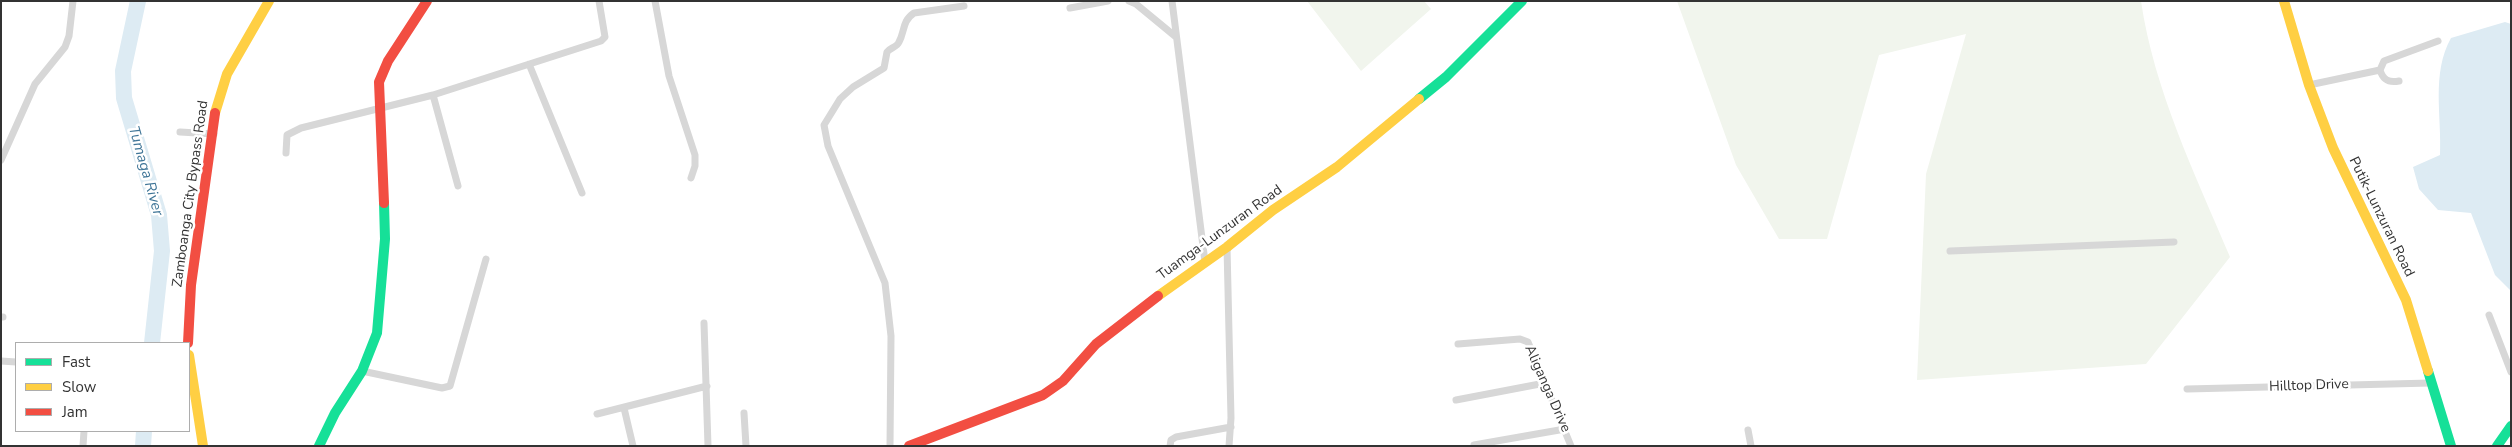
<!DOCTYPE html>
<html>
<head>
<meta charset="utf-8">
<style>
	body { margin:0 }
	#map { position:relative; width:2512px; height:447px; overflow:hidden; background:#fff; font-family:"Nunito Sans",sans-serif }
	canvas { display:block }
	.frame { position:absolute; inset:0; border:2px solid #333; pointer-events:none }
	.legend { position:absolute; left:15px; top:342px; width:175px; height:90px; box-sizing:border-box; background:#fff; border:1px solid #adadad; margin:0; padding:6px 9px; list-style:none; font-size:15px; color:#333 }
	.legend li { display:flex; align-items:center; gap:10px; height:25px }
	.legend b { width:25px; border:1px solid #adadad }
</style>
</head>
<body>
<div id="map">
<canvas width="2512" height="447"></canvas>
<div class="frame"></div>
<ul class="legend">
<li><b style="height:6px;background:#16e098"></b>Fast</li>
<li><b style="height:6px;background:#ffcf43"></b>Slow</li>
<li><b style="height:6px;background:#f24e42"></b>Jam</li>
</ul>
</div>
<script>
const ctx = document.querySelector('canvas').getContext('2d');
ctx.lineJoin = 'round';
function fillPath(path, color) {
  ctx.fillStyle = color;
  ctx.fill(path, 'evenodd');
}
function strokePath(path, color, width, dash) {
  ctx.strokeStyle = color;
  ctx.lineWidth = width;
  ctx.lineCap = dash ? 'butt' : 'round';
  ctx.setLineDash(dash || []);
  ctx.stroke(path);
}
function write(font, color, halo, rows, align = 'center') {
  ctx.font = font + ' "Nunito Sans",sans-serif';
  ctx.lineWidth = 5;
  ctx.setLineDash([]);
  ctx.textBaseline = 'middle';
  ctx.strokeStyle = halo;
  ctx.fillStyle = color;
  for (const [text, x, y, turn = 0] of rows) {
    ctx.save();
    ctx.translate(x, y);
    ctx.rotate((+turn || 0) * Math.PI / 180);
    ctx.textAlign = isNaN(turn) ? turn : align;
    if (halo) ctx.strokeText(text, 0, 0);
    ctx.fillText(text, 0, 0);
    ctx.restore();
  }
}
fillPath(new Path2D(`
	M1307 1H1424L1431 9 1361 71Z
	M1677 1H2141C2154 90 2195 174 2230 257L2146 364 1917 380 1926 174 1966 34 1879 55 1827 239H1779L1736 165Z`), '#f1f5ed');
fillPath(new Path2D(`
	M2505 22 2511 24V291L2495 275 2471 213 2438 210 2419 189 2413 167 2440 155C2442 116 2431 74 2451 38Z`), '#ddebf3');
strokePath(new Path2D(`
	M138 1 123 71 124 98 159 215 162 251 152 343
	M143 446 144 431`), '#ddebf3', 16);
strokePath(new Path2D(`
	M655 1 669 76 695 155V166L691 178
	M1129 1 1136 4 1176 37
	M1172 1 1205 262
	M1070 8 1108 1
	M529 64 582 193
	M2399 81C2389 83 2383 80 2380 70L2384 61 2438 41
	M2309 85 2380 70
	M433 95 458 186
	M180 132 214 134
	M286 153 287 135 301 128 433 95 601 41 605 37 599 1
	M1 160 35 84 65 47 69 36 73 1
	M1227 247 1231 418 1229 446
	M1950 251 2174 242
	M2489 315 2511 372
	M1 317H3
	M704 323 708 446
	M1458 344 1520 339 1528 342 1571 446
	M1 361 16 362
	M362 371 442 388 450 386 486 259
	M2187 389 2431 383
	M1456 400 1545 383
	M624 408 633 446
	M744 413 746 446
	M597 414 707 386
	M1748 430 1751 446
	M1474 445 1565 429
	M83 446 84 431
	M890 446 891 336 885 283 828 146 824 125 840 99 853 87 884 68 887 52C890 48 897 47 899 42 905 31 902 21 914 13L964 6
	M1170 446 1171 440 1176 437 1231 427`), '#d7d7d7', 7);
strokePath(new Path2D(`
	M1419 99 1446 77 1522 1
	M2428 371 2451 446
	M319 446 335 413 362 371 377 333 385 239 384 203
	M2497 446 2511 426`), '#16e098', 10);
strokePath(new Path2D(`
	M2284 1 2309 85 2333 148 2406 300 2428 371
	M215 113 227 74 269 1
	M1158 296 1227 247 1273 210 1337 167 1419 99
	M189 355 203 446`), '#ffcf43', 10);
strokePath(new Path2D(`
	M384 203 379 82 388 61 427 1
	M188 343 191 285 215 113
	M909 446 1043 395 1063 381 1096 344 1158 296`), '#f24e42', 10);
write('14px', '#333', '#fff', [
	["Zamboanga City Bypass Road",191,194,-82],
	["Putik-Lunzuran Road",2381,217,64],
	["Tuamga-Lunzuran Road",1220,233,-36],
	["Hilltop Drive",2309,386,-2],
	["Aliganga Drive",1547,389,66]
]);
write('italic 15px', '#3f7597', '#fff', [
	["Tumaga River",145,171,74]
]);
</script>
</body>
</html>
